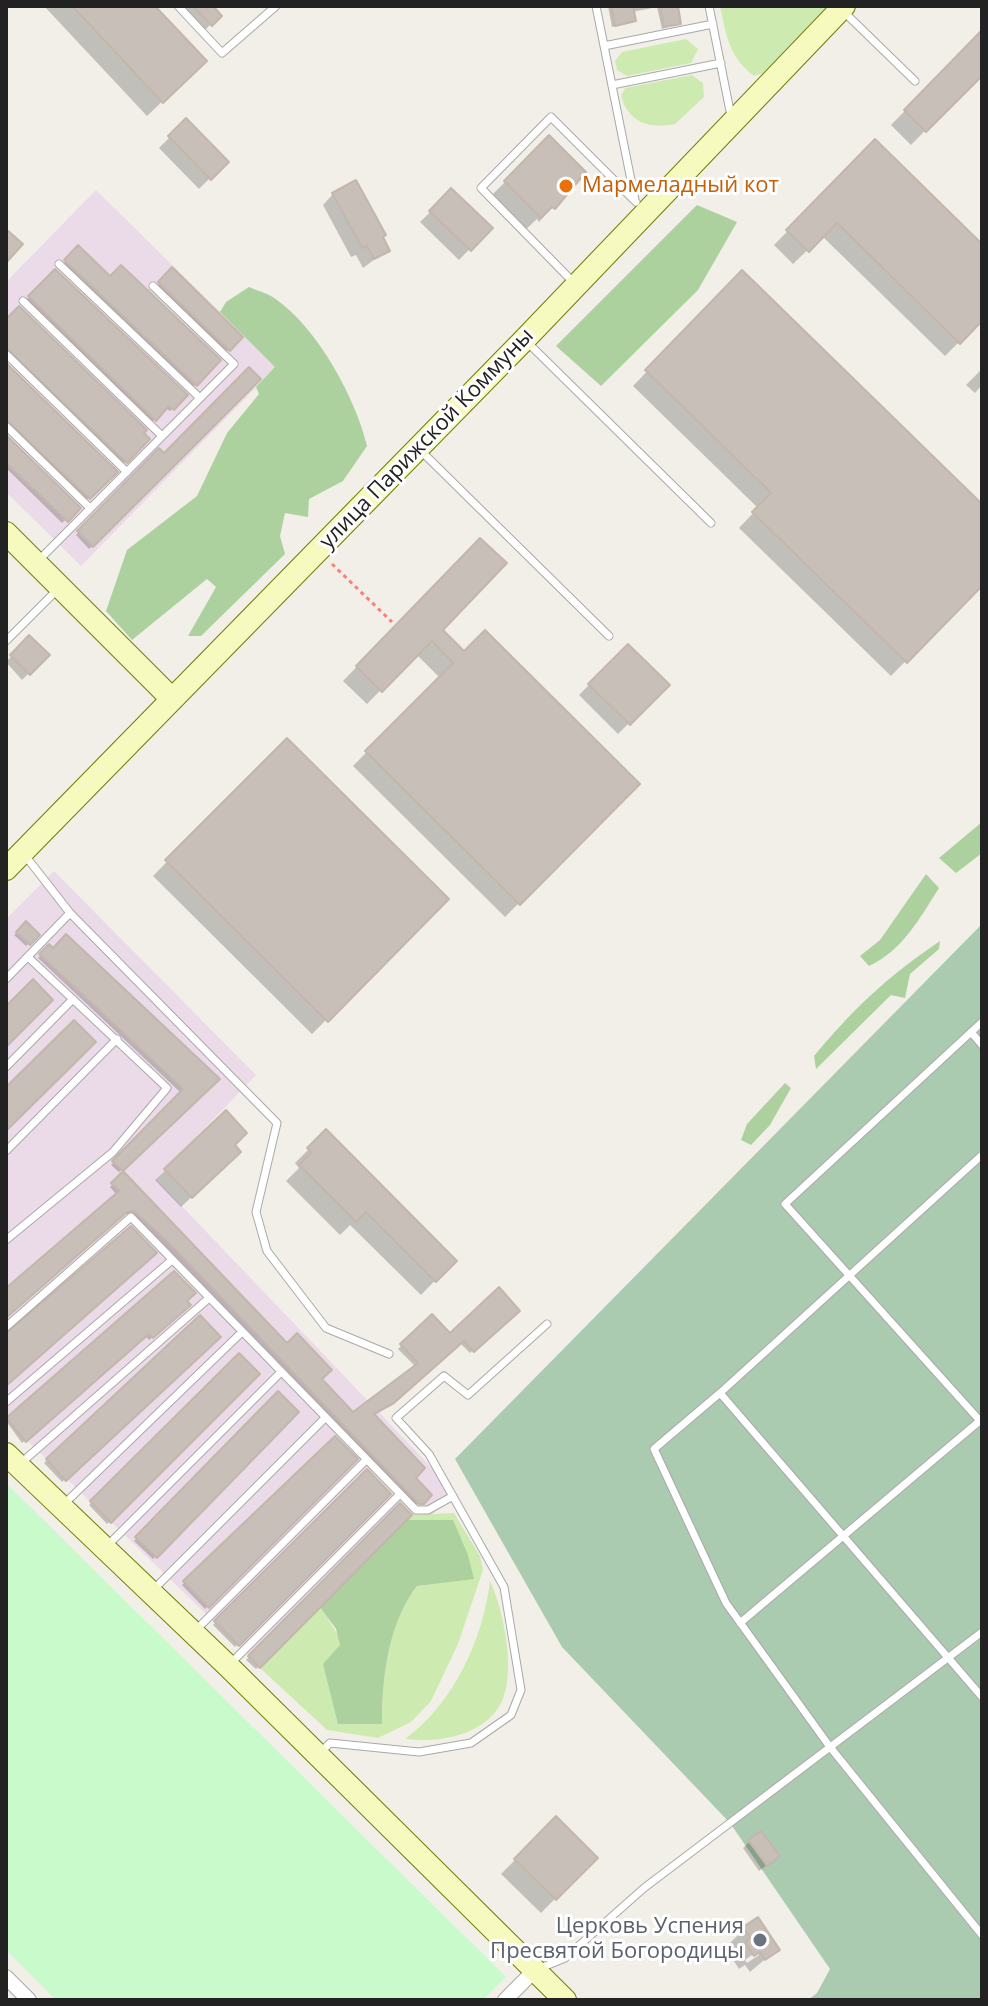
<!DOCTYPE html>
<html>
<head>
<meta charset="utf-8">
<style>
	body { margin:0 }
	#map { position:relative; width:988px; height:2006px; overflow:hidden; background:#f2efe9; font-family:"Open Sans",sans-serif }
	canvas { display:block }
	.frame { position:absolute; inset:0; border:8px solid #222; pointer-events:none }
</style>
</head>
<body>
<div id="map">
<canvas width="988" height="2006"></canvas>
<div class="frame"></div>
</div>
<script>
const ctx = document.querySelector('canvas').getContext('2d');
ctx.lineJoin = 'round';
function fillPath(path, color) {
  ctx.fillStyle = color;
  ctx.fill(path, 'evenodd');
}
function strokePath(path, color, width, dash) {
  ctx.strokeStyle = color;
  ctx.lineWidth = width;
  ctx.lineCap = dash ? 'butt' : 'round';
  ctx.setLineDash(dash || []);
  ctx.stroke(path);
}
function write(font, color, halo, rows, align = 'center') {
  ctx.font = font + ' "Open Sans",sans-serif';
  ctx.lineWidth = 6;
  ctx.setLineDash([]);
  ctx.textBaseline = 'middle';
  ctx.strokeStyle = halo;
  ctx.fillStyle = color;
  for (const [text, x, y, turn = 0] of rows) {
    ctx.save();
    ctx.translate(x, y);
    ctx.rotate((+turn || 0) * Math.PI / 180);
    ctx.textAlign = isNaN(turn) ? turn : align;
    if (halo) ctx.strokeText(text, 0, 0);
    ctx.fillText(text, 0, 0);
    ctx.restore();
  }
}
fillPath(new Path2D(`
	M96 190 276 367 81 566 6 492V282Z
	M54 871 256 1075 156 1179 455 1492 271 1677 6 1420V919Z`), '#ebdbe8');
fillPath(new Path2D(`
	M720 6H828L763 73 754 76C729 57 726 35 720 6Z
	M686 39 698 49 691 63 627 76 617 70 615 61 622 52Z
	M692 75 703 83 704 97 675 124C649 129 629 123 621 96L625 88Z
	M454 1513 480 1556 483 1570 458 1644 431 1701 411 1722 378 1738 327 1730 260 1668 320 1607C345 1642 362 1686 382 1724 382 1678 388 1624 417 1586L473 1578 453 1520H407L412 1515Z
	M490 1581C504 1611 519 1681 497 1710 476 1737 437 1743 405 1739 453 1704 483 1640 490 1581Z`), '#cdebb0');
fillPath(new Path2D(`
	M697 205 737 222 698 290 601 386 556 346Z
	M249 287C258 291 270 294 277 300 318 329 356 399 367 446L343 481 309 499 308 517 285 513 280 536 285 554 201 636H188L216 587 207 579 132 640 106 611 127 550 197 496 227 433 259 394 256 387 275 367 220 312 226 302Z
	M982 822V853L956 873 939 858Z
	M926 874 939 888C920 918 902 951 869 966L860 956 880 940Z
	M940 941 939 949 910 974 905 998 891 995 816 1069 814 1056C855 1007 887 977 940 941Z
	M785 1083 791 1088 770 1125 751 1145 741 1140 747 1124Z
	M407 1520H453L468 1555 474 1579 417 1586C388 1624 382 1678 382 1724H338L323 1664 340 1645 336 1629 320 1607Z`), '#add19e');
fillPath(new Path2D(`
	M982 924V2000H808L817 1993 830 1969 730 1823 562 1647 455 1459Z`), '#aacbaf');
fillPath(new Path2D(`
	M6 1483 506 1977 483 2000H56L6 1950Z`), '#c8facc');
fillPath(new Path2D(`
	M44 6H152L190 75 147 116Z
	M181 6H210L219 16 204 31Z
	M608 6H676L679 23 662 29 657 7 632 12 631 23 612 27Z
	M982 32V73L911 145 891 125Z
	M186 121 226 162 199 189 159 148Z
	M549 138 583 173 539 222 537 219 525 230 491 196Z
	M875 142 982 247V319L945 356 822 236 793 264 774 245Z
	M452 191 490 228 459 260 420 222Z
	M333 194 381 238 387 250 363 268 356 255 351 257 323 205Z
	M78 248 110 279 218 362 193 387 63 264Z
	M172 270 241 337 226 352 157 286Z
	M55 272 185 396 170 411 165 408 152 422 26 300Z
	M742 273 982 507V583L891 676 739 528 758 508 633 386Z
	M6 322 147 439 123 464 6 351Z
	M6 366 115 472 86 500 6 423Z
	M982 369V385L975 393 966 385Z
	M258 379 89 549 76 535 159 451 164 455Z
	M6 438 78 508 62 523 6 468Z
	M480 540 440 630 464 654 637 784 505 917 353 766 440 678 416 654 367 704 343 681Z
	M29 638 47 655 22 680 6 662Z
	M628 646 667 685 618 734 579 695Z
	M287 740 447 899 312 1034 153 876Z
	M26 924 37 935 26 946 14 935Z
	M49 947 217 1079 119 1172 111 1165 181 1093 38 958Z
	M226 1113 232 1145 239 1152 181 1207 155 1180Z
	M326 1132 454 1261 421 1295 350 1225 340 1235 286 1181 299 1168 295 1163Z
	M123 1174 353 1415 416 1367 398 1349 432 1317 450 1336 517 1310 470 1353 460 1343 388 1406 372 1415 426 1498 414 1506 132 1215 124 1213 6 1310V1290L117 1195 110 1187Z
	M174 1274 188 1305 149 1340 145 1335 22 1443 6 1421Z
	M200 1317 218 1337 62 1482 44 1463Z
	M239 1356 257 1374 107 1524 89 1505Z
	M278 1393 297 1412 153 1559 134 1541Z
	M335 1439 355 1459 205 1609 182 1585Z
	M367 1471 388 1494 235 1647 213 1625Z
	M400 1506 409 1515 256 1669 246 1660Z
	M556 1819 595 1858 541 1913 501 1874Z
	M749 1842 771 1862 759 1871 743 1848Z
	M744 1929 777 1949 750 1972 745 1965 739 1969 732 1958 737 1953 730 1943ZM759 1950V1955L747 1963 745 1960Z`), '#0003');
const building = new Path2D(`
	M72 6H155L207 61 163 103Z
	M193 6H213L222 16 212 26Z
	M611 6H633L636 21 615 26Z
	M660 6H678L681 24 664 27Z
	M982 30V76L926 132 904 110Z
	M186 118 229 162 211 180 168 136Z
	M549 135 586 172 555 209 552 207 541 218 504 181Z
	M875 139 982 244V321L960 344 837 223 809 252 786 230Z
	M356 180 386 235 383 237 390 251 374 259 367 246 362 248 332 193Z
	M451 188 493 228 471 251 429 211Z
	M6 229 23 244 6 263Z
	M78 245 110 276 121 265 221 360 197 386 64 260Z
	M172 267 243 337 230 351 158 282Z
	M55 269 188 395 174 410 169 406 156 421 28 296Z
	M742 270 982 504V586L907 663 752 512 771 493 645 370Z
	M19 306 147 430 144 433 150 439 127 463 6 348V319Z
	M6 363 118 472 90 499 6 420Z
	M249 367 261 379 93 547 77 531 159 448 164 453Z
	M6 435 81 508 68 522 6 463Z
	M480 538 507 563 443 630 464 651 485 630 640 784 520 905 365 751 453 663 432 641 382 692 356 666Z
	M29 635 50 655 30 675 10 655Z
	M628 644 670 685 630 725 588 684Z
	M287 738 449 899 328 1022 165 860Z
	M26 921 40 935 30 945 16 932Z
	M66 934 220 1079 123 1171 112 1161 183 1089 39 954 49 944 53 948Z
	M33 979 53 1000 6 1047V1006Z
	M74 1020 96 1042 6 1131V1087Z
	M226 1110 247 1133 235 1145 241 1152 192 1198 164 1169Z
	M326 1129 457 1261 436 1282 366 1212 356 1222 299 1165 312 1152 307 1148Z
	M123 1171 287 1343 297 1333 332 1370 322 1379 353 1412 418 1363 400 1344 432 1314 450 1333 499 1287 520 1311 474 1352 464 1341 394 1403 374 1414 425 1468 416 1478 432 1495 424 1504H419L169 1243 134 1211 127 1212 6 1318V1288L119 1191 111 1183Z
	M131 1226 157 1253 6 1386V1333Z
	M174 1271 196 1293 187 1301 191 1305 153 1338 149 1334 26 1442 6 1418Z
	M200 1315 221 1337 66 1481 46 1459Z
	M239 1353 260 1374 111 1523 90 1501Z
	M278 1391 299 1412 157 1558 135 1537Z
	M335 1436 358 1459 209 1608 183 1581Z
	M367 1469 391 1494 239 1646 214 1621Z
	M400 1503 412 1515 260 1668 248 1656Z
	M556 1816 598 1858 556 1900 514 1859Z
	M761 1831 780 1856 767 1866 748 1840Z
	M758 1917 780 1950 765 1960 760 1952 754 1956 745 1942 750 1938 743 1927Z`);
fillPath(building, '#c7bfb8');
strokePath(building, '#c4b6ab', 2);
const lane = new Path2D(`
	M178 6 222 53 276 6
	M596 6 635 200
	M709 6 731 116
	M843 11 915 81
	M604 46 713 24
	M612 85 721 63
	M59 264 200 398
	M575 284 481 188 551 117 636 202
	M23 301 162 436
	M526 341 711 523
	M6 354 127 472
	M6 426 90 508
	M419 449 609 636
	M38 561 234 364 153 286
	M6 641 59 588
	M24 854 70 913 277 1123 256 1212 267 1251 326 1328 389 1354
	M6 979 70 913
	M982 1022 785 1204 982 1423
	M971 1032 982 1045
	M6 1067 73 999
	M6 1151 117 1039
	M982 1155 720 1393 982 1697
	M6 1240 113 1152 167 1088 28 957
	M6 1327 131 1217 416 1510H428L453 1496
	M720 1393 654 1449 726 1603 830 1747 982 1935
	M6 1402 172 1260
	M21 1463 209 1298
	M62 1506 242 1332
	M107 1546 281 1372
	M154 1589 325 1418
	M740 1623 982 1419
	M195 1631 366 1460
	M231 1663 399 1495
	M321 1752 330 1743 419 1752 471 1743 511 1715 521 1690 504 1587 429 1454 396 1418 444 1376 468 1395 547 1324
	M538 1969 565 1958 644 1888 982 1632`);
const street = new Path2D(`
	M6 1977 29 2000
	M505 2000 535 1970`);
const secondary = new Path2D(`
	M6 533 172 699
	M6 869 525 339 844 6
	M6 1454 228 1666 565 2000`);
strokePath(lane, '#a9a9a9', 9);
strokePath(street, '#a9a9a9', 16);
strokePath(secondary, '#707d05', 24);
strokePath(new Path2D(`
	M332 564 392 622`), '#fa8072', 3, [4, 4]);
strokePath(lane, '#fff', 7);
strokePath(street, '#fff', 14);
strokePath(secondary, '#f7fabf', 22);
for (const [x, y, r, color] of [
	[566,186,8,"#e8710a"],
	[760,1940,8,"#6b7280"]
]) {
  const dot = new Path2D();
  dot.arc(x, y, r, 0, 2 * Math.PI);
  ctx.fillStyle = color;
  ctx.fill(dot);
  strokePath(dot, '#fff', 3);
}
write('22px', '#c56008', '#fff', [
	["Мармеладный кот",582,186]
], 'left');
write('22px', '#222', '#fff', [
	["улица Парижской Коммуны",427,439,-46]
]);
write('22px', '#5b616d', '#fff', [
	["Церковь Успения",744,1927],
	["Пресвятой Богородицы",744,1952]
], 'right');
</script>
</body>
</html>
